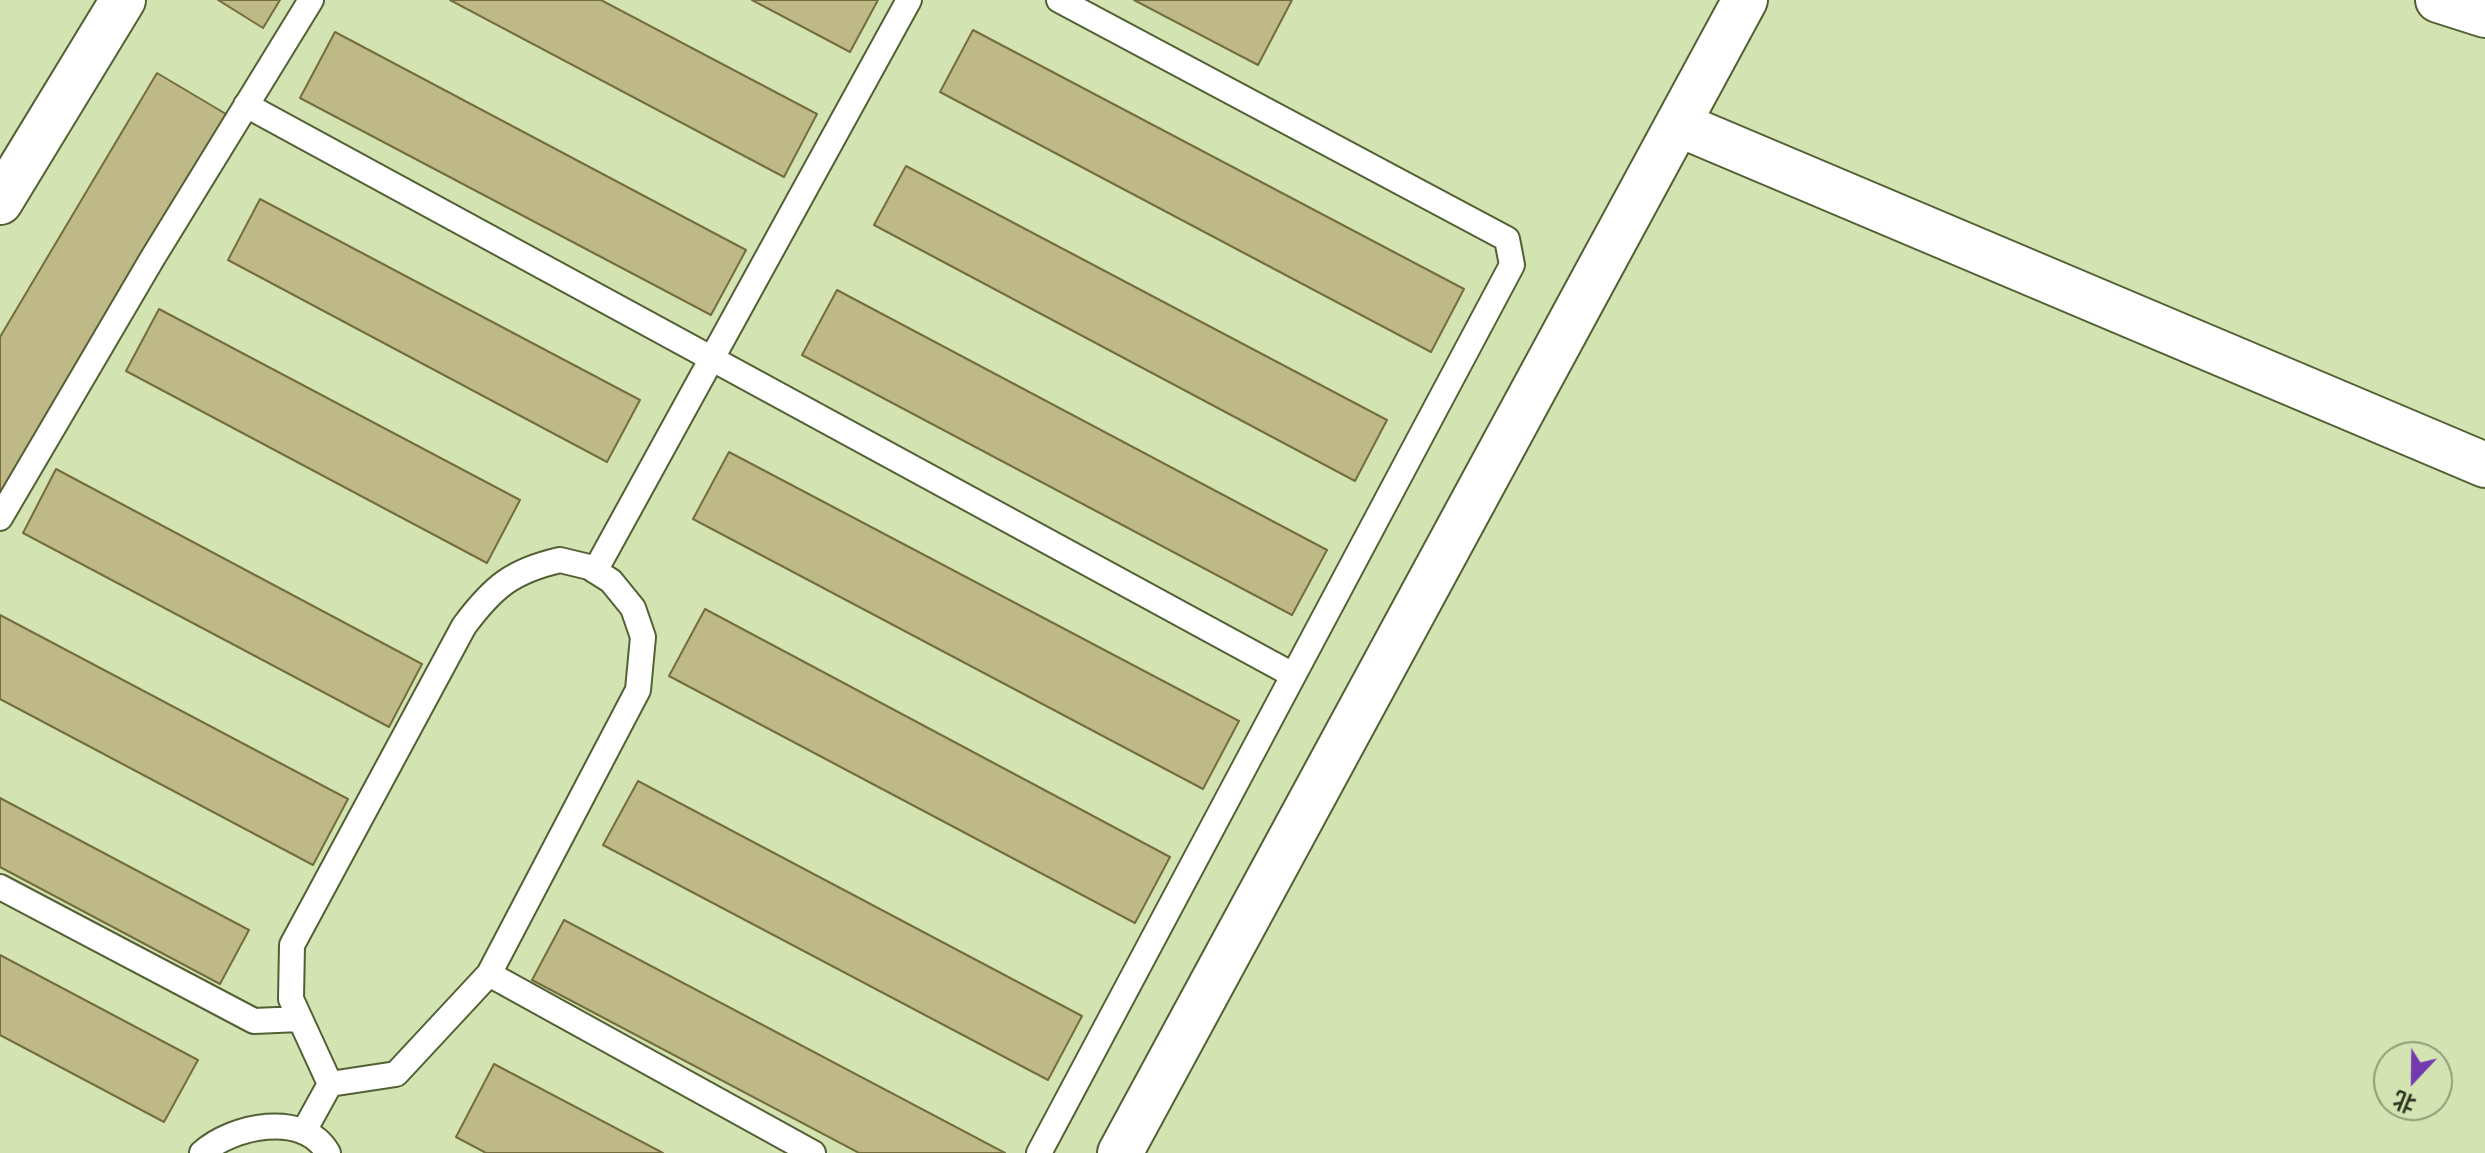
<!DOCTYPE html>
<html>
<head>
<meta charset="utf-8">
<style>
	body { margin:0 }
	#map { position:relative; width:2485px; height:1153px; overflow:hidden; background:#d3e3b2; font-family:Cabin,"Noto Sans SC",sans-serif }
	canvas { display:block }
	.north { position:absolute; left:2373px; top:1041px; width:80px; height:80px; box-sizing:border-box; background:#d3e3b2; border:2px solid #919d78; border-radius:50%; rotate:202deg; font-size:22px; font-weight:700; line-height:32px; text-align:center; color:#2f3521 }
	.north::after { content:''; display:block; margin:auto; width:28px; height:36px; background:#733ab0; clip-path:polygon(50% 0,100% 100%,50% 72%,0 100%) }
</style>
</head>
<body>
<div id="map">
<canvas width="2485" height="1153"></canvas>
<div class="north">北</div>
</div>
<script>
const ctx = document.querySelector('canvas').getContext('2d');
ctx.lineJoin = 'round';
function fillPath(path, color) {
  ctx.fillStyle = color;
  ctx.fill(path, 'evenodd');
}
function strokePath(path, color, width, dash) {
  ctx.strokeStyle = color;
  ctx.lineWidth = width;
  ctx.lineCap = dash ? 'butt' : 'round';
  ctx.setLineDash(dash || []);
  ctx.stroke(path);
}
const building = new Path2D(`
	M218 0H280L263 28Z
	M450 0H601L817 114 784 177Z
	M752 0H878L850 52Z
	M1134 0H1292L1258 65Z
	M973 30 1464 289 1431 352 940 92Z
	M335 32 746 250 711 315 300 98Z
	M157 73 226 114 0 495V337Z
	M906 166 1387 420 1355 481 874 225Z
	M260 199 640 400 607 462 228 260Z
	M837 290 1327 550 1292 615 802 355Z
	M159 309 520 500 487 563 126 371Z
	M729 452 1239 721 1203 789 693 519Z
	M56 469 422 664 389 727 23 533Z
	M705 609 1170 857 1135 923 669 676Z
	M0 615 348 799 313 865 0 699Z
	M638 781 1082 1016 1048 1080 603 845Z
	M0 798 249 930 220 984 0 867Z
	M564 920 1005 1153H859L532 980Z
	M0 955 198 1060 164 1122 0 1035Z
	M494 1064 663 1153H486L456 1137Z`);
fillPath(building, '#beb986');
strokePath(building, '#746e3e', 2);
const service = new Path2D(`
	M246 105 1293 675
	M0 518 152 259 311 0
	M560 560 589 567 611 581 633 608 643 637 638 690 489 974 396 1074 330 1084 291 999 292 945 464 626C493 587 512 571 560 560Z
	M595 571 909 0
	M0 887 254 1021 300 1019
	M489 974 813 1153
	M304 1131 330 1084
	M202 1153C232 1126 303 1110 328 1153
	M1039 1153 1512 265 1507 239 1059 0`);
const minor = new Path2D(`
	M2438 0 2485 15
	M1678 124 2485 465
	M0 202 123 0
	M1120 1153 1745 0`);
strokePath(service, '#536034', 28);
strokePath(minor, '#536034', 48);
strokePath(service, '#fff', 24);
strokePath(minor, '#fff', 44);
</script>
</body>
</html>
